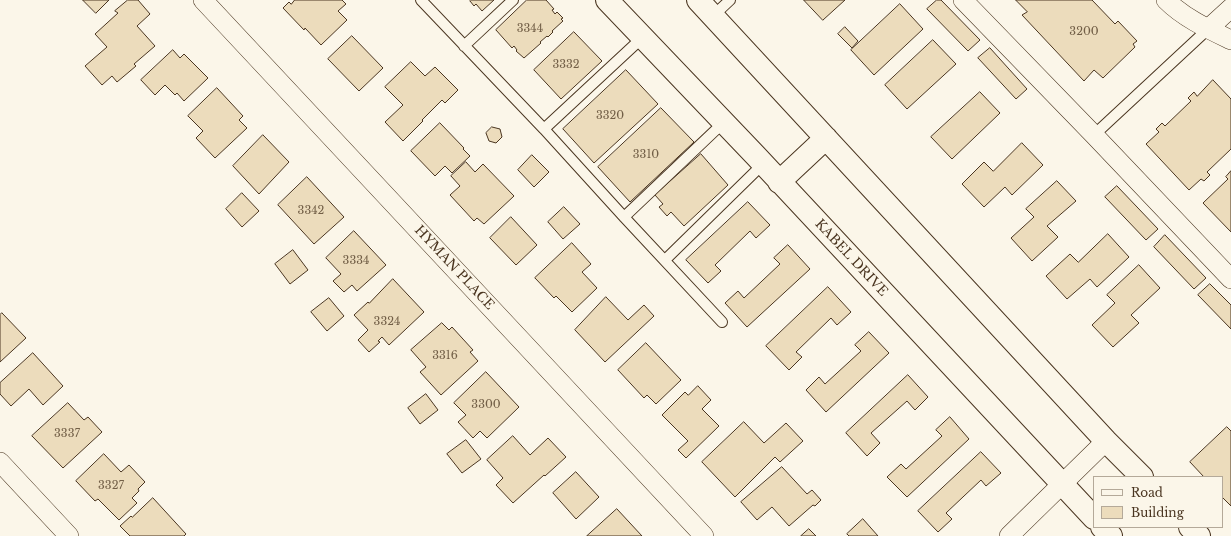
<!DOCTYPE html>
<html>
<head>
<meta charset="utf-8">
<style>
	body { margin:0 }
	#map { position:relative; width:1231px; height:536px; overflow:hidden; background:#fbf6e9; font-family:"Libre Baskerville",serif }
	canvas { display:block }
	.legend { position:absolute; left:1093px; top:476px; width:130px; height:52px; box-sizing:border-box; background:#fbf6e9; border:1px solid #b4a999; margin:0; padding:5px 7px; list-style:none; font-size:12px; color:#4a3520 }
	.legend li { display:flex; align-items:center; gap:8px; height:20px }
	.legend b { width:20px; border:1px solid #b4a999 }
</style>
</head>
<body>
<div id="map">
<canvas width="1231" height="536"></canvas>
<ul class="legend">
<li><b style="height:5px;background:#fbf6e9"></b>Road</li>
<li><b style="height:11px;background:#ecdcbc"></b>Building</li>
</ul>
</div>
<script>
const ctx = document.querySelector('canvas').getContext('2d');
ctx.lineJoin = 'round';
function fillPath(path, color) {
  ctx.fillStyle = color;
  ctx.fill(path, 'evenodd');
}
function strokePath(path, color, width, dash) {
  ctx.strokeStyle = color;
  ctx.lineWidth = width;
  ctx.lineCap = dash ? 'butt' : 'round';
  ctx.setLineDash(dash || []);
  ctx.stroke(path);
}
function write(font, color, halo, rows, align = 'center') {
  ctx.font = font + ' "Libre Baskerville",serif';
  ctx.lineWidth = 3;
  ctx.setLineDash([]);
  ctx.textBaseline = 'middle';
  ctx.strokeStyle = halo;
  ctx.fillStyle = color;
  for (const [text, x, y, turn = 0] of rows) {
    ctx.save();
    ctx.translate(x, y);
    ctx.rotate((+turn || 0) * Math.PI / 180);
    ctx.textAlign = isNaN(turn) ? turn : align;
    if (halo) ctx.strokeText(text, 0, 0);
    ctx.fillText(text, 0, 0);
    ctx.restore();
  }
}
const building = new Path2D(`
	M83 0H109L96 13Z
	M128 0H138L150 14 137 26 155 46 134 64 136 66 117 82 112 76 102 85 85 66 107 47 95 34 118 13 115 11Z
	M295 0H342L346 4 338 11 347 20 321 45 305 28 304 30 283 8 289 2 291 4Z
	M471 0H494L482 11 476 4 474 6 470 1Z
	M527 0H546L554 9 552 10 555 14 557 12 563 18 561 19 563 21 552 31 553 32 548 37 547 36 540 42 541 43 524 58 516 51 517 50 514 46 512 48 496 30Z
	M804 0H845L823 20Z
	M937 0H941L980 40 968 51 927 9Z
	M1016 0H1092L1115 24 1118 21 1137 41 1133 44 1135 47 1103 78 1094 70 1084 81 1022 15 1027 12Z
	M900 4 923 29 874 75 851 50Z
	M845 27 858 41 852 48 838 34Z
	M574 32 602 61 561 99 534 70Z
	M352 36 383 68 359 91 328 59Z
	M933 40 956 64 907 109 885 85Z
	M990 48 1027 89 1016 99 978 58Z
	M173 50 180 58 184 54 208 78 184 101 177 93 175 95 165 85 155 95 141 80Z
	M411 62 425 76 435 67 458 90 445 103 442 100 422 120 423 121 403 141 385 122 403 105 385 87Z
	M626 70 658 104 594 163 563 129Z
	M1213 80 1231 99V149L1207 172 1210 175 1204 181 1201 179 1189 190 1146 144 1159 132 1156 129 1162 123 1165 126 1191 101 1188 98 1194 92 1197 96Z
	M217 88 243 116 239 120 247 128 215 158 196 138 203 131 188 116Z
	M980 92 1000 113 952 159 931 137Z
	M661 108 694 142 630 202 598 167Z
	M440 123 464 148 463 149 470 156 452 173 445 166 435 176 411 151Z
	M492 127 500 129 502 137 496 143 489 141 486 133Z
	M263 135 289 162 259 194 233 166Z
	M1022 143 1043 165 1012 195 1005 187 984 207 962 184 984 162 993 171Z
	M701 154 728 185 684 226 671 212 667 216 659 207 663 204 655 195Z
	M532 155 549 172 534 187 518 170Z
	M466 162 475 172 483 164 514 196 484 224 477 218 474 221 450 195 460 186 451 176Z
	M1231 171V232L1203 203 1228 179 1226 177Z
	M307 177 344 217 314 244 278 205Z
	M1057 181 1076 201 1047 226 1058 237 1032 261 1011 238 1034 217 1026 209Z
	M1117 186 1158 229 1146 240 1105 197Z
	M242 193 259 211 242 227 226 209Z
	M748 202 770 225 756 238 750 231 715 265 721 271 708 283 686 260Z
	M564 207 580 224 563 239 548 222Z
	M511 217 537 245 516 265 490 238Z
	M354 231 386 265 357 291 352 285 344 292 333 281 341 274 326 258Z
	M1108 234 1129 257 1097 287 1090 279 1067 299 1046 276 1070 254 1078 262Z
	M1165 235 1206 278 1194 289 1154 247Z
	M572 243 591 264 582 272 597 288 572 312 556 296 554 298 535 278Z
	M788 245 810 269 747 327 725 303 738 291 744 298 780 264 774 258Z
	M293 250 308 270 290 284 275 264Z
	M1139 265 1160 288 1131 315 1139 323 1113 347 1092 325 1115 303 1107 295Z
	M393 279 424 312 389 345 382 337 378 341 380 342 369 352 358 340 368 330 354 315 368 302 369 303Z
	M1210 284 1231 305V329L1198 295Z
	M828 287 851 312 837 325 831 318 796 352 802 357 789 370 766 346Z
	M606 297 628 320 644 305 654 316 605 362 575 330Z
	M329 298 344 316 327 331 311 312Z
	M2 313 26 338 0 362V315Z
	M442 323 449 330 452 327 473 350 470 352 478 361 441 395 420 372 426 367 411 350Z
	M869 332 889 353 826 412 806 390 819 377 825 384 861 351 855 345Z
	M646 343 681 380 656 404 647 395 644 398 618 370Z
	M33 353 63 386 43 405 29 389 11 406 0 394V383Z
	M486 372 519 407 487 438 480 431 473 438 458 422 466 415 454 403Z
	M908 375 928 397 915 410 907 401 871 433 880 443 867 456 846 433Z
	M698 386 711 400 702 409 719 426 686 458 678 450 688 441 662 415 685 392 688 395Z
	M426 394 438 410 420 424 408 408Z
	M68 403 84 420 88 417 102 432 63 468 32 436Z
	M950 417 969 439 907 497 887 477 901 464 906 469 942 436 936 430Z
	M744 422 764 443 786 423 803 441 780 462 775 457 735 497 702 462Z
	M1227 427 1231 431V506L1222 497V477H1204L1190 462Z
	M513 436 530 455 548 438 566 457 545 476 544 475 513 503 496 485 503 478 487 460Z
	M466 440 481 459 462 473 447 454Z
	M981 452 1001 473 986 486 981 480 946 513 952 519 938 532 918 511Z
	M104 454 121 472 129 465 145 482 138 489 139 491 132 498 137 503 119 520 98 499 95 501 76 481Z
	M782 467 807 494 812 490 821 500 815 506 813 505 789 526 772 507 757 520 741 502Z
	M576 472 599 497 576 519 553 493Z
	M153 498 186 534 184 536H130L120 526 131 516 132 517Z
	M617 509 642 536H587Z
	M863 519 878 536H849L847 534Z
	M809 529 816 536H801Z`);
fillPath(building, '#ecdcbc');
strokePath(building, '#4a3520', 1);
const service = new Path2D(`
	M421 0 544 129 624 217 722 322
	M713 16 730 0
	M464 46 513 0
	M544 129 643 37
	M1094 135 1208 29
	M624 217 724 122
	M665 260 763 164`);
const minor = new Path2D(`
	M203 0 704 536
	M963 0 1094 135 1231 279
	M1166 0C1184 18 1208 29 1231 40
	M1208 29 1231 8
	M0 462 69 536
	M1009 536 1106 441`);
const tertiary = new Path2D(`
	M607 0 756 156 1094 518
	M698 0 1106 441 1142 477
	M779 182 826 138
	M1102 527 1111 536
	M1190 527 1199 536`);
strokePath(service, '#4a3520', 12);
strokePath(minor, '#4a3520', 20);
strokePath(tertiary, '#4a3520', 24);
strokePath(service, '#fbf6e9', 10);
strokePath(minor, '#fbf6e9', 19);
strokePath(tertiary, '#fbf6e9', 22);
write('11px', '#725f47', null, [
	["3344",530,29],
	["3200",1084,32],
	["3332",566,65],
	["3320",610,116],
	["3310",646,155],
	["3342",311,211],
	["3334",356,261],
	["3324",387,322],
	["3316",445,356],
	["3300",486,405],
	["3337",67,434],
	["3327",111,486]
]);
write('13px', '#4a3520', '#fbf6e9', [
	["KABEL DRIVE",851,258,47],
	["HYMAN PLACE",454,268,47]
]);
</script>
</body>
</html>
